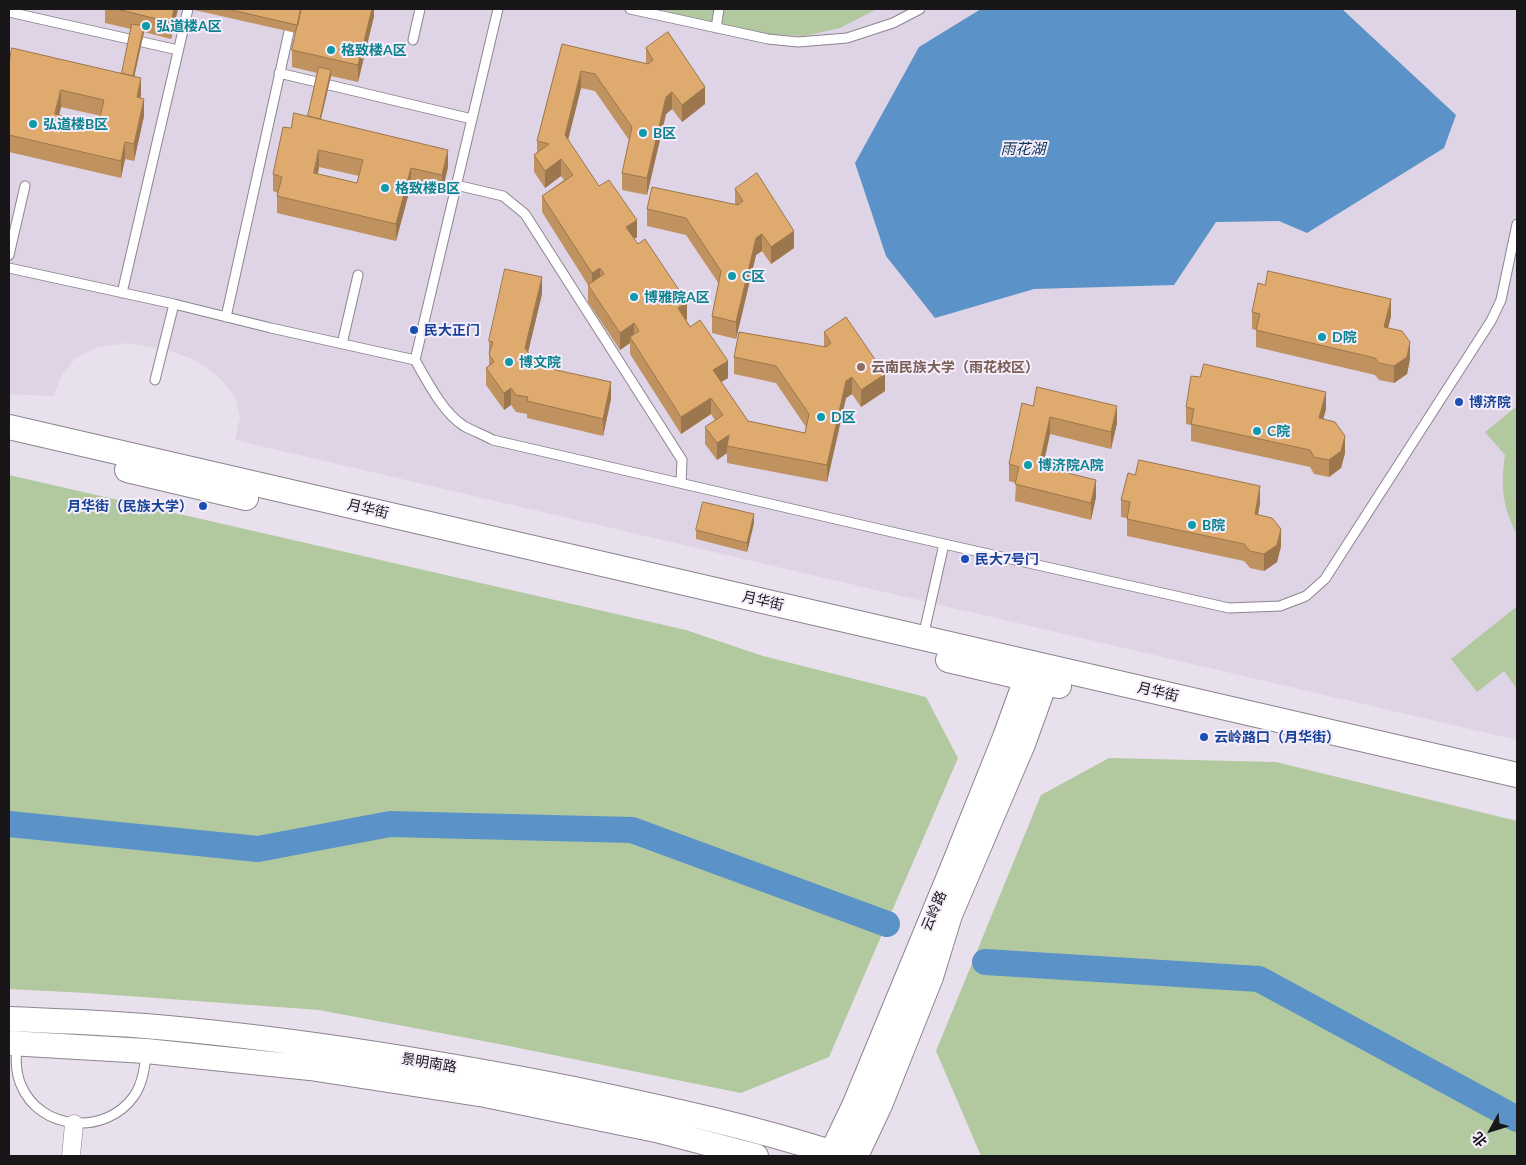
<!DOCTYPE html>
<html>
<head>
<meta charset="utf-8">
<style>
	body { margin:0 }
	#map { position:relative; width:1526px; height:1165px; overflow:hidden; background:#e8e0ec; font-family:Lato,"Noto Sans SC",sans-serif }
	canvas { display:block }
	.frame { position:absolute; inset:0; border:10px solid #19161a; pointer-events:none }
	.north { position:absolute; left:1466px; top:1105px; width:50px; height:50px; -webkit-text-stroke:4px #f5edfa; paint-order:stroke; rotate:231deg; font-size:14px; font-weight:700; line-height:20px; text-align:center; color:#19161a }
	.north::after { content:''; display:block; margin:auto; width:18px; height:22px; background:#19161a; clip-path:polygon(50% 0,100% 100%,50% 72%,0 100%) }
</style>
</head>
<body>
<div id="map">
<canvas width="1526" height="1165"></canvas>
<div class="frame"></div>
<div class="north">北</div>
</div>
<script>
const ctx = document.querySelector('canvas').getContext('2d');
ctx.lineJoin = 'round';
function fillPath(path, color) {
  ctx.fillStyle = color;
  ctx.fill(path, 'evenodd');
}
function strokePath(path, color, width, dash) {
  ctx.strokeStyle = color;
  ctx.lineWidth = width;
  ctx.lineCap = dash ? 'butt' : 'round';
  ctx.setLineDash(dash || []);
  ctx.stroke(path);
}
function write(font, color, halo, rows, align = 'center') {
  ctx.font = font + ' Lato,"Noto Sans SC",sans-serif';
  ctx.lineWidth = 4;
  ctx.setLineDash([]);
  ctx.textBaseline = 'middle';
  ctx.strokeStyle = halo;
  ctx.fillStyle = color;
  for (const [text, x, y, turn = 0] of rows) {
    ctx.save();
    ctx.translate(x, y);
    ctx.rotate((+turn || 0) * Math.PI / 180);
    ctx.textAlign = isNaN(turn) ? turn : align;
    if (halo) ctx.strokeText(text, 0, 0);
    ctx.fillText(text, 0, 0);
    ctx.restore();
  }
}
fillPath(new Path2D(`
	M9 9H1517V740L235 440 240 418 236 398 218 376 193 359 164 349 128 343 97 347 75 359 61 376 54 396 9 394Z`), '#dfd3e6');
fillPath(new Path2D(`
	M657 9H877L840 28 805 36 765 34Z
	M1517 406V534C1514 530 1512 524 1510 519 1501 496 1502 479 1505 455L1485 432Z
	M9 475 686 630 763 656 926 697 958 758 829 1057 741 1093 504 1045 319 1010 87 993 9 989Z
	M1516 607 1517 689 1504 671 1477 692 1451 659Z
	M1109 758 1276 762 1517 821V1156H981L936 1051 1041 795Z`), '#b2c9a0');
fillPath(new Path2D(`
	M981 9H1342L1456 115 1444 148 1307 233 1279 221 1216 222 1174 285 1034 289 935 318 886 256 855 163 919 47Z`), '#5b92c7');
strokePath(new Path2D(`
	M9 824 258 849 390 824 632 830 887 924
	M985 962 1259 979 1517 1119`), '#5b92c7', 26);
const lane = new Path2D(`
	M498 9 415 360C427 381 443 413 464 426 473 431 484 435 493 440L944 544 1229 608 1280 606 1306 596 1325 579 1491 321 1501 300 1517 224
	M630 9 768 39 798 42 847 38 893 23 920 9
	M9 12 178 50
	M716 28 719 9
	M413 40 420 9
	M279 73 472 119
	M456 185 503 196 525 214 682 460 681 483
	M9 255 25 186
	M9 268 174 304 271 328 415 360
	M122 293 188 9
	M226 317 294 9
	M342 344 358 275
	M155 380 174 304
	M923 637 944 544
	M17 1043C16 1058 15 1071 21 1085 40 1131 106 1136 134 1096 143 1083 145 1067 146 1052`);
const street = new Path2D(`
	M71 1156 74 1124`);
const secondary = new Path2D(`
	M9 427 1517 775
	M127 470 246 498
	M948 660 1059 686
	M9 1019C54 1021 100 1022 145 1026 289 1038 432 1061 574 1089 664 1108 754 1127 842 1156
	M9 1043 146 1051 310 1068 485 1095 656 1130 756 1156
	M830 1156 854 1106 952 869 1005 737 1026 679 1029 664
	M856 1156 880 1105 931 977 950 915 1023 744 1045 683 1048 669`);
strokePath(lane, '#8c8590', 11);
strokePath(street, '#8c8590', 19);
strokePath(secondary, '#8c8590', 26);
strokePath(lane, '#fff', 9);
strokePath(street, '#fff', 18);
strokePath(secondary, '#fff', 24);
fillPath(new Path2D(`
	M105 9H178L171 39 144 32 134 76 141 95 140 98 144 116 134 161 125 159 121 178 9 152V64L122 73 131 29 105 23ZM61 107 101 116 98 125 59 115Z
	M190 9H374V16L358 82 331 76 321 119 448 167 442 192 411 185 396 241 277 213V196L278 193 273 191V174L291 128 308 116 317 73 292 67V50L296 33ZM319 167 359 176 357 183 318 174Z
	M562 44 646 64V48L705 104 682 122 672 109 666 114 647 195 622 190V173L629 140 595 91 581 88 568 140 599 186 637 237 634 239 687 319 686 320 728 378 721 382 748 421 805 433 806 427 776 383 734 374V357L824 347V332L885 391 861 407 852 394 846 398 827 482 727 463V453L717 460 705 444V427L715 420 711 414 681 434 630 354V343L620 350 588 302V285L542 212V196L564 180 561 176 545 188 534 172V155L537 152V141Z
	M735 189 794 248 771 264 762 251 756 255 736 339 712 333V316L719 284 686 235 647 226V209L735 205Z
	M542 294 528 352 538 366 611 399 603 436 527 418V414L516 412 511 405 504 410 486 385V368L489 366V341Z
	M1252 312 1391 316 1388 328 1410 359 1407 374 1394 383 1379 380 1375 375 1256 347V330L1252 329Z
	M1033 406 1117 423 1111 449 1050 434 1043 467 1096 497 1091 520 1015 501 1016 483 1009 481V464Z
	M1186 407 1326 409 1323 419 1345 453 1341 468 1329 477 1314 474 1310 467 1191 441V425L1186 424Z
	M1121 500 1260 503 1258 515 1281 546 1277 562 1264 571 1250 568 1244 561 1127 536V518L1121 517Z
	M754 523 747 552 696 539V530Z`), '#c0925f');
fillPath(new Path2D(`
	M174 9H178L171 39V22Z
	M372 9H374V16L358 82V65Z
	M144 26V32L131 92V86Z
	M331 70V76L317 135V130Z
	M581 71V88L565 152V135Z
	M141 78V95L137 114V97Z
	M705 87V104L682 122V105Z
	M61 90V107L55 131V114Z
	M672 92V109L666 114 647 195V178L666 97Z
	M144 99V116L134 161V144Z
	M125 142V159L121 178V161Z
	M319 150V167L314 190V173Z
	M448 150V167L442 192V175Z
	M561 159V176L545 188V171Z
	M411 168V185L396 241V224Z
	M637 220V237L626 244V227Z
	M794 231V248L771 264V247Z
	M762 234V251L756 255 736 339V322L756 238Z
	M600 268V285L592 290V273Z
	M542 277V294L525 365V348Z
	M1391 299V316L1384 344V327Z
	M687 302V319L678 325V308Z
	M634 323V340L630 337V343L620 350V333Z
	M1410 342V359L1407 374 1394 383V366Z
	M728 361V378L713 387V370Z
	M885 374V391L861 407V390Z
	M852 377V394L846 398 827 482V465L846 381Z
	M611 382V399L603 436V419Z
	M511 388V405L504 410V393Z
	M1326 392V409L1319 435V418Z
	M711 398V414L681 434V417Z
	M1117 406V423L1111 449V432Z
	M1050 417V434L1039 483V466Z
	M729 435 727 446V453L717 460V443Z
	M1345 436V453L1341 468 1329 477V460Z
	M1096 480V497L1091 520V503Z
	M1260 486V503L1255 531V514Z
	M754 514V523L747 552V543Z
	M1281 529V546L1277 562 1264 571V554Z`), '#9c774d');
const building = new Path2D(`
	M117 9H174L171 22Z
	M228 9H301L298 25Z
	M301 9H372L358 65 292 50Z
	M132 24 144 26 133 76 122 73Z
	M668 32 705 87 682 105 672 92 666 97 647 178 622 173 632 127 595 74 581 71 565 135 599 186 609 180 637 220 626 227 638 244 645 239 687 302 678 308 690 327 700 320 728 361 713 370 748 421 805 433 809 414 776 366 734 357 739 332 826 347 831 343 824 332 846 317 885 374 861 390 852 377 846 381 827 465 727 446 729 435 717 443 705 427 723 415 711 398 681 417 630 337 639 331 634 323 620 333 588 285 604 274 600 268 592 273 542 196 573 175 561 159 545 171 534 155 549 144 537 141 562 44 648 64 653 60 646 48Z
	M12 48 141 78 137 97 144 99 134 144 125 142 121 161 9 135V64ZM61 90 104 100 98 125 55 114Z
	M319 67 331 70 320 119 308 116Z
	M294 113 448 150 442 175 411 168 396 224 277 196 282 177 273 174 283 127 291 128ZM319 150 363 160 357 183 314 173Z
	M757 173 794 231 771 247 762 234 756 238 736 322 712 316 721 271 686 218 647 209 652 187 738 205 743 201 735 189Z
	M505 269 542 277 525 348 538 366 611 382 603 419 527 401 528 397 516 395 511 388 504 393 486 368 494 362 489 354 493 342 489 341Z
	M1268 271 1391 299 1384 327 1402 331 1410 342 1407 357 1394 366 1379 363 1375 358 1256 330 1260 314 1252 312 1258 283 1265 285Z
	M1204 364 1326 392 1319 418 1335 422 1345 436 1341 451 1329 460 1314 457 1310 450 1191 424 1194 409 1186 407 1191 376 1200 377Z
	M1037 387 1117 406 1111 432 1050 417 1039 466 1096 480 1091 503 1015 484 1019 467 1009 464 1022 403 1033 406Z
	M1139 460 1260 486 1255 514 1272 518 1281 529 1277 545 1264 554 1250 551 1244 544 1127 519 1130 502 1121 500 1128 473 1135 475Z
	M703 502 754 514 747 543 696 530Z`);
fillPath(building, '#dfaa6e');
strokePath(building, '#9c774d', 1);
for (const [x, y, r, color] of [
	[146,26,5,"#0f9aa8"],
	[331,50,5,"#0f9aa8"],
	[33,124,5,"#0f9aa8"],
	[643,133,5,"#0f9aa8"],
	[385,188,5,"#0f9aa8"],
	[732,276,5,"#0f9aa8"],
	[634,297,5,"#0f9aa8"],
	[414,330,5,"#1a4fb4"],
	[1322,337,5,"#0f9aa8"],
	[509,362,5,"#0f9aa8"],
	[861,367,5,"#8d6e63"],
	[1459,402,5,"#1a4fb4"],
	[821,417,5,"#0f9aa8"],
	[1257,431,5,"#0f9aa8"],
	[1028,465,5,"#0f9aa8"],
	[203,506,5,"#1a4fb4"],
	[1192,525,5,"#0f9aa8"],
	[965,559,5,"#1a4fb4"],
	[1204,737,5,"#1a4fb4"]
]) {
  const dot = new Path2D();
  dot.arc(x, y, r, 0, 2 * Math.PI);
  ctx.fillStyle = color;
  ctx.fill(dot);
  strokePath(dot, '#f5edfa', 2);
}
write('bold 14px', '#0d838f', '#f5edfa', [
	["弘道楼A区",156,26],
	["格致楼A区",341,50],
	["弘道楼B区",43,124],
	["B区",653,133],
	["格致楼B区",395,188],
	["C区",742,276],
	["博雅院A区",644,297],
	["D院",1332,337],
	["博文院",519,362],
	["D区",831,417],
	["C院",1267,431],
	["博济院A院",1038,465],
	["B院",1202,525]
], 'left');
write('bold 14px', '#164399', '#f5edfa', [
	["民大正门",424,330],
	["博济院",1469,402],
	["月华街（民族大学）",193,506,"right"],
	["民大7号门",975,559],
	["云岭路口（月华街）",1214,737]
], 'left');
write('bold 14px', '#785e54', '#f5edfa', [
	["云南民族大学（雨花校区）",871,367]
], 'left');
write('14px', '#19161a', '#f5edfa', [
	["月华街",368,509,13],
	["月华街",763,601,13],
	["月华街",1158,692,13],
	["云岭路",934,911,-67],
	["景明南路",429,1063,9]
]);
write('italic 15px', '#0b3558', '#f5edfa', [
	["雨花湖",1023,149]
]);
</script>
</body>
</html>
